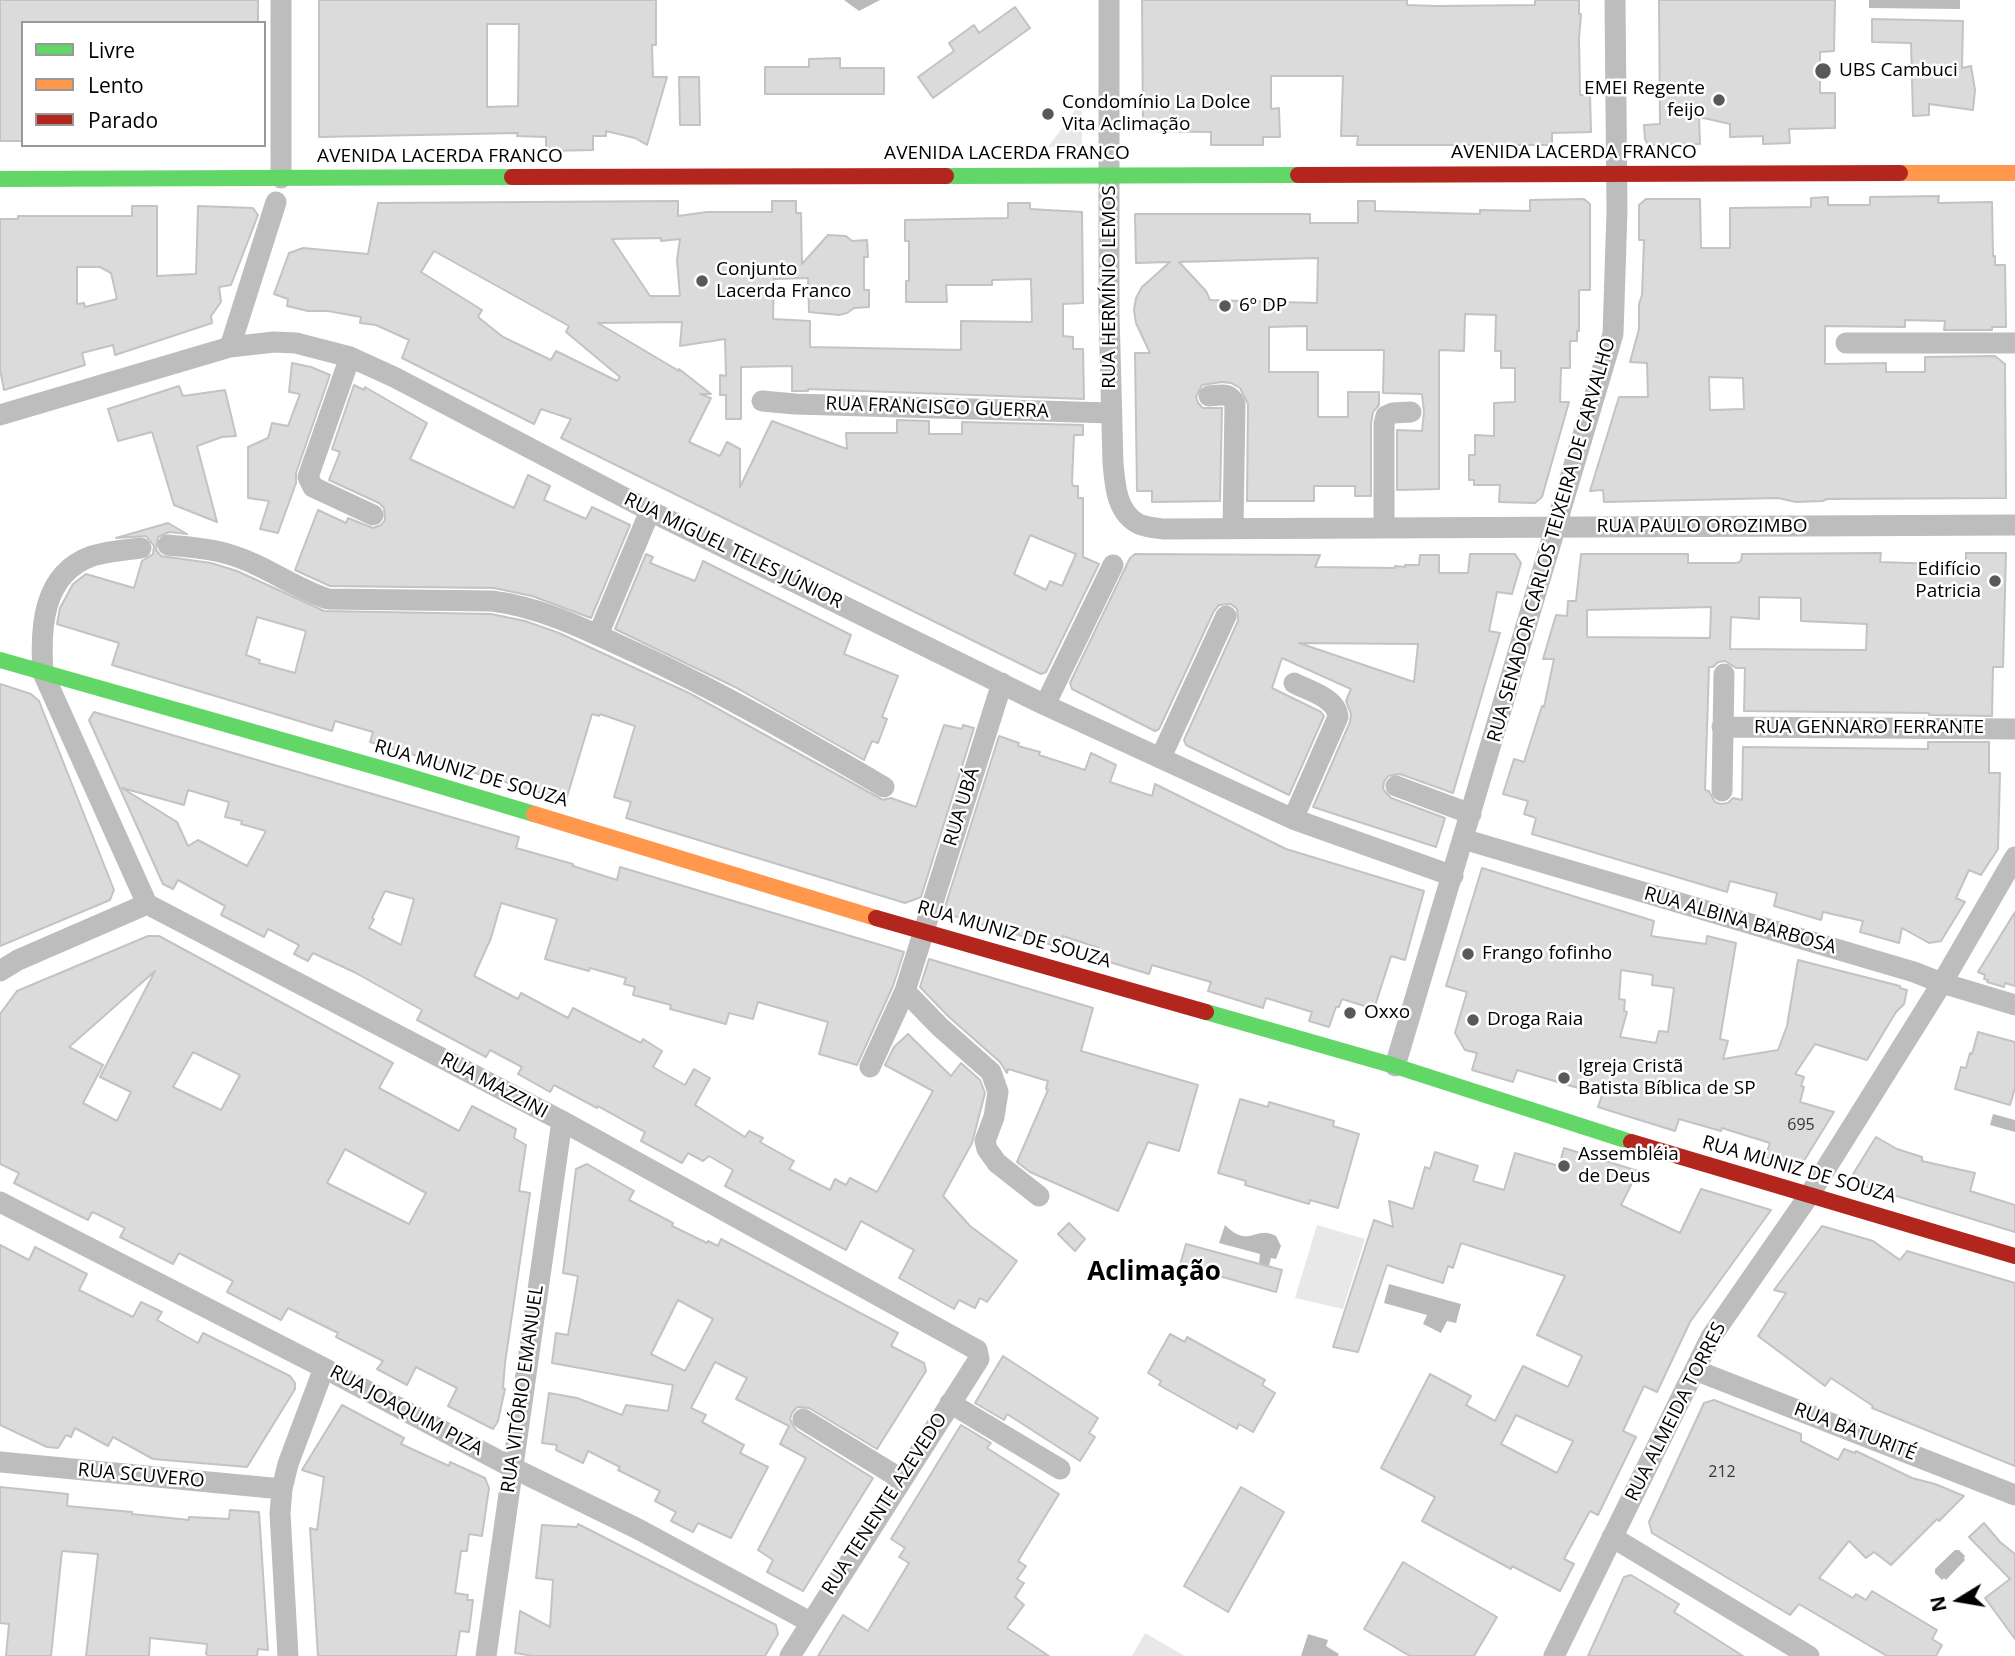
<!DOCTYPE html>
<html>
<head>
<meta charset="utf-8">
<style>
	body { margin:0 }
	#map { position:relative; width:2015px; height:1656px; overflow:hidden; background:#fff; font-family:"Open Sans",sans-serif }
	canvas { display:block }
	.legend { position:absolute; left:21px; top:21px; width:245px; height:126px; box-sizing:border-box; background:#fff; border:2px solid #999; margin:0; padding:9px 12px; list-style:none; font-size:21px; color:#000 }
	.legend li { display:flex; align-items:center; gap:14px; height:35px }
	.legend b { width:35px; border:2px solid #999 }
	.north { position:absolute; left:1924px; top:1565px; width:70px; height:70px; -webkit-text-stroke:5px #fff; paint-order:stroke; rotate:259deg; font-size:19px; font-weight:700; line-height:28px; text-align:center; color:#000 }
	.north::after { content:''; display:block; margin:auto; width:24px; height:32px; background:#000; clip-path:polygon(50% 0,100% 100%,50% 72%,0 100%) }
</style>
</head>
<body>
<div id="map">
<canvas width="2015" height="1656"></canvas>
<ul class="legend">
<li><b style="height:9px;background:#63d668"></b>Livre</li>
<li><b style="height:9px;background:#ff974d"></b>Lento</li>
<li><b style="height:9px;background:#b3261e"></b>Parado</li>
</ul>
<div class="north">N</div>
</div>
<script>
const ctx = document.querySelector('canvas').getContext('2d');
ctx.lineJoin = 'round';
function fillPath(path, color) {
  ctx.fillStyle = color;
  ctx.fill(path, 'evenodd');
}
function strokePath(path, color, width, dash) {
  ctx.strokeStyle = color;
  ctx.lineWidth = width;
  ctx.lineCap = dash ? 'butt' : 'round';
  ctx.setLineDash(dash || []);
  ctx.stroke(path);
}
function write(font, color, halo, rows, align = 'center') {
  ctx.font = font + ' "Open Sans",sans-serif';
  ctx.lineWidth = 5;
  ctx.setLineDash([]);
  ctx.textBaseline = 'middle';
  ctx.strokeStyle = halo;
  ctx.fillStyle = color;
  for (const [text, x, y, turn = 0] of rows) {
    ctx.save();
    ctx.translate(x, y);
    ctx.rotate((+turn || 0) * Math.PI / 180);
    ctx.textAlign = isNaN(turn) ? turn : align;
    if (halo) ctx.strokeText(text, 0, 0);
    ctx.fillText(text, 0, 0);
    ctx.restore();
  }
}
fillPath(new Path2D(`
	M1082 101V147H1048Z
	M1317 1225 1365 1239 1343 1309 1295 1298Z
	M1145 1633 1185 1656H1132Z`), '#e8e8e8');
fillPath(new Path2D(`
	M844 0H880L859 11Z
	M1869 0H1960V9L1869 8Z
	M1993 1114 2015 1120V1132L1990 1125Z
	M1225 1225C1250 1250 1255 1224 1276 1236L1281 1246 1276 1259 1271 1258 1269 1266 1259 1263 1260 1254 1219 1243Z
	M1389 1284 1461 1304 1456 1323 1447 1321 1441 1333 1423 1324 1427 1315 1384 1303Z
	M1955 1550H1959L1965 1556 1964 1558 1965 1560 1946 1580 1944 1578 1942 1580 1935 1573V1569Z
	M1308 1634 1328 1640 1326 1646 1339 1654 1338 1656H1301Z`), '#bababa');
const building = new Path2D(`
	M0 0H258V23H23V141H0Z
	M319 0H656V45H652L653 77H667L647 145 635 138 606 131V136H593V150L546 151V137L517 136 518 133 319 137ZM487 24H519L518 106 487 107Z
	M1142 0H1407V5L1437 6 1535 5V0H1579V14H1581L1579 38 1580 95H1590L1591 132 1552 133V145H1357L1358 136H1341L1343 76H1271V109L1279 108 1280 137H1263V145H1211V132L1143 131Z
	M1659 0H1835L1834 51 1820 52V93H1835V128L1789 129 1790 143 1763 144V136L1730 137V124L1699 117 1700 144 1648 145 1645 139 1644 125 1660 124Z
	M1015 7 1030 28 933 98 918 77 954 51 949 43 974 25 979 33Z
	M1872 19 1963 21 1962 68 1971 66 1975 90 1973 110 1929 104V115L1913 116 1911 43 1872 42Z
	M840 58V68H884V94H765V67H809V59Z
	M679 77H699L700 125H680Z
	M1939 196 1938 203 1992 202 1993 256H1995V265H2005L2006 327H1992V330H1944L1945 321 1905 320V327L1825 326V364L1886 363V372H1925V357L1995 356 2005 364 2006 498 1827 499 1823 501 1796 502 1778 498 1604 502 1603 490 1590 491 1619 397H1648L1647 363 1630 362 1639 329V304L1642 295 1644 240H1639V205L1646 199H1700L1701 248H1730V208L1811 207V198L1828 197V205H1870V197ZM1709 377 1743 378 1744 409 1710 410Z
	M1584 199 1590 204V290H1579V331H1577V341H1570V368H1561L1560 402H1569L1542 497 1535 503 1499 502 1500 485H1474V480H1469V455H1475V435L1494 436V403L1515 402V368H1501V351H1495L1496 315 1465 314 1464 351 1439 350V489L1397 490V430L1422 431 1424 412 1422 394 1383 393 1384 350H1307V326L1269 327V372H1318V417H1348V392H1379V405L1373 412 1371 424V496H1355V486H1314V501H1247L1248 404 1240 388 1231 383 1222 382 1202 385 1196 397 1198 403 1203 408H1222L1220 501 1152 502V491H1137L1135 353H1150L1136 323 1134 310 1136 298 1142 287 1170 262 1136 263 1135 214H1310V223H1358V201H1375V211L1480 214V210L1530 211V200ZM1318 258 1317 303 1210 300 1206 291 1179 262Z
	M678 201V216L707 212H772V201H796V213H801L802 264 828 235 846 236 852 241 867 240 868 257H864V290H869V307L854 308 847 313 839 315 809 312 808 278 774 279 773 319 810 321V347L961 350V321L1032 322 1031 279 992 280V285H946L947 302H906V281H909V241H905V220L1008 218V203H1030V209L1082 212 1083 303 1063 304V336L1073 337V349H1083L1084 399 808 389V391H792V366L741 367V419H726V395H720V375L726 376 725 339 680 346 682 322 598 323 679 371V369L711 394H700L711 398 689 442 720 456 727 442 740 449V487L772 421 847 449 846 433H897V420L929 421V434H962V422L1083 425V435H1074L1072 482 1073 486H1078V498H1083V557L1099 564 1046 672 1041 674 561 438 571 419 541 409 534 424 402 358 409 340 376 325 360 323 361 317 328 311H308L287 306 288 299 274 294 289 253 303 248 368 254 378 203ZM661 238V241L680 239 677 260 680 296H650L612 239ZM434 251 569 326 566 332 620 377 617 381 556 351 551 360 503 337 478 317 482 310 421 272ZM1030 535 1076 554 1062 586 1050 581 1046 590 1014 574Z
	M132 206H157V276L196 274 198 206 253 208 258 215 231 285 219 287 221 302 211 316 212 323 115 355 113 345 82 353 85 365 4 390 0 369V219H18V216H132ZM77 267H100L111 273 117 299 85 307 84 303 77 304Z
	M292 363 311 367 330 375 296 473V483L278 533 260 529 269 501 248 498V447L268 438 272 423 288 426 300 394 289 392Z
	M354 385 364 390 365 387 427 423 410 459 514 508 528 475 550 486 544 500 586 519 592 507 630 525 591 618 532 596 494 588 330 586 295 570 318 510 346 523 348 518 373 528 381 525 385 520 384 508 379 503 329 480 340 452 332 449Z
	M179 386 183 396 225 390 236 436 222 437 197 446 217 522 174 505 152 432 118 441 108 409Z
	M168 523 187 534 169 532 158 537 156 550 161 556 211 563 237 571 324 611 491 614 525 621 559 633 691 694 883 800 891 798 916 807 944 725 962 729 963 725 974 728 921 897 905 903 626 818 631 802 614 797 635 726 600 714 599 716 592 714 566 800 370 742 373 732 335 721 332 731 112 665 119 643 57 624 60 608 73 584 86 574 134 588 142 561 153 554 154 546 146 536 116 538ZM257 617 306 631 295 673 259 663 260 660 246 655Z
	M1881 553 1880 562 1966 565V553H2006L2003 667H1993L1992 716 1929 715V713L1744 711 1745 668H1736L1725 661 1718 662 1713 667H1709L1705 790 1709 791 1715 802 1721 804 1728 803 1733 798 1742 800 1743 747 1928 749V742H1989V773H2000L1998 849 1981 875 1969 870 1956 898 1965 902 1941 941 1929 943 1902 928 1899 943 1860 932 1863 921 1823 912 1821 920 1774 906 1777 893 1730 881 1727 892 1532 834 1536 818 1524 814 1528 801 1503 794 1514 759 1524 762 1542 706 1544 707 1554 659H1543L1556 615 1567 616 1568 601H1576L1581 554H1688V563H1737L1741 561 1742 554ZM1759 597 1801 598V621L1867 624 1866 650 1730 649 1731 617 1759 619ZM1711 607 1710 638 1587 637V610Z
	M646 554 653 557 650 563 695 581 703 561 851 635 844 654 898 676 882 717 887 719 878 743 872 741 864 760 735 687 615 629Z
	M1135 554 1320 555 1315 567 1395 568V566L1405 567V565H1419L1420 555H1439V573H1468L1470 554H1515L1521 563 1512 594 1497 592 1489 631 1500 633 1453 793 1400 774 1388 776 1384 782 1383 789 1391 798 1445 818 1436 847 1313 807 1350 722 1351 714 1346 701 1351 689 1282 658 1272 688 1321 712 1324 716 1289 795 1186 745 1184 740 1238 621 1237 609 1231 604 1219 605 1214 611 1159 729 1155 731 1072 689 1070 683 1130 558ZM1299 643 1418 644 1414 682Z
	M0 684 31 694 39 701 114 890 110 900 0 946Z
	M94 712 519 837 516 848 573 864V866L617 880 620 867 904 952 893 986 857 1065 819 1054 828 1022 758 1002 753 1019 729 1013 726 1024 670 1009 671 1005 633 995 635 987 624 984 626 978 590 968 589 971 545 959 557 919 501 903 491 938 474 976 518 999 521 993 568 1018 573 1008 641 1043 643 1039 662 1051 653 1067 685 1085 694 1069 710 1078 695 1105 745 1137 749 1131 763 1138 760 1142 794 1161 789 1169 830 1190 835 1179 846 1185 850 1178 877 1192 933 1091 885 1065 894 1047 908 1034 951 1076 961 1063 980 1080 985 1093 972 1143 943 1196 970 1226 1017 1261 987 1302 980 1298 975 1308 959 1300 954 1309 899 1278 914 1250 861 1221 846 1250 725 1186 733 1170 709 1156 703 1161 688 1153 682 1163 641 1141 645 1132 598 1106 597 1108 554 1085 550 1092 518 1074 522 1067 490 1050 486 1057 417 1020 422 1010 354 972 313 953 308 961 294 954 299 945 268 929 264 937 239 924 221 915 225 906 178 880 173 889 163 884 89 720ZM122 788 184 805 188 790 229 802 225 817 242 821 241 824 266 831 247 866 198 840 188 846 177 822ZM385 891 414 899 401 945 369 928 374 919 372 918Z
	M999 736 1019 743 1018 746 1040 752 1039 755 1085 770 1091 753 1116 765 1110 782 1152 796 1155 784 1286 849 1424 891 1405 960 1391 956 1374 1009 1342 999 1339 1007H1336L1329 1027 1309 1021 1312 1012 1266 998 1263 1008 1208 991 1211 982 1152 965 1149 974 1096 958 1099 948 1063 936 1059 947 947 914 944 910Z
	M1482 868 1654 921 1651 936 1706 944 1707 936 1736 943 1720 1039 1728 1041 1723 1059 1778 1050 1787 1026 1798 960 1900 986V988L1907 990 1904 1004 1896 1012 1867 1060 1815 1044 1795 1074 1804 1077 1801 1086 1804 1087 1800 1102 1834 1112 1802 1164 1797 1167 1765 1157 1770 1143 1722 1128 1721 1131 1679 1119 1675 1131 1598 1107 1602 1095 1517 1070 1513 1082 1472 1070 1477 1053 1465 1050 1455 1033 1467 992 1446 986ZM1621 970 1653 975 1652 985 1674 988 1668 1032 1659 1031 1656 1043 1620 1037 1627 1012 1624 1011 1625 1000 1619 999Z
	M2015 912V986L2005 983 2004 987 1987 982 1988 980 1984 979 1985 975 1978 972Z
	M148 936H159L393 1063 379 1088 459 1131 472 1106 516 1129 514 1138 526 1145 519 1191 530 1193 505 1363 503 1388 505 1389 498 1421 493 1429 448 1406 457 1388 416 1367 407 1385 377 1369 383 1361 336 1337 338 1333 288 1308 281 1320 227 1292 233 1281 179 1253 173 1264 120 1237 125 1228 97 1214 92 1212 88 1220 14 1183 19 1173 0 1164V1014L17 991ZM155 971 100 1077 131 1092 117 1121 83 1103 103 1065 69 1047ZM193 1052 240 1075 221 1110 173 1087ZM345 1149 426 1193 409 1224 327 1183Z
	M929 959 1093 1008 1081 1051 1198 1085 1179 1151 1148 1142 1118 1211 1030 1172 1017 1162 1048 1090 1046 1089 1048 1081 1008 1069 1007 1073 1000 1062 949 1017 920 987Z
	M1978 1032 2015 1042V1088L2010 1105 1955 1089 1961 1067 1966 1068 1970 1053 1972 1054Z
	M1240 1099 1268 1107 1269 1102 1334 1121 1333 1126 1359 1134 1338 1208 1310 1200 1309 1204 1245 1185 1246 1181 1218 1173Z
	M1876 1137 1897 1149 1922 1157V1161L1975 1173 1970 1191 2015 1205V1232L1857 1184 1853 1174Z
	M1564 1148 1638 1171 1621 1205 1680 1233 1701 1189 1771 1210 1690 1322 1657 1392 1644 1386 1623 1431 1636 1437 1598 1515 1590 1511 1564 1559 1574 1564 1560 1591 1512 1566 1511 1569 1422 1521 1435 1497 1381 1468 1430 1374 1471 1396 1466 1405 1495 1421 1523 1366 1568 1387 1582 1356 1537 1335 1565 1276 1461 1243 1453 1268 1448 1266 1443 1283 1387 1265 1358 1352 1333 1347 1374 1220 1393 1227 1389 1201 1413 1209 1425 1167 1430 1169 1435 1152 1478 1166 1473 1181 1504 1190 1515 1153 1559 1166ZM1516 1415 1573 1441 1557 1473 1501 1444Z
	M587 1164 634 1191 629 1200 673 1223 672 1226 707 1243 708 1241 718 1246 721 1239 898 1333 891 1346 924 1363 926 1371 877 1449 809 1408 797 1407 792 1413 790 1419 796 1430 873 1478 803 1591 767 1572 773 1560 758 1550 806 1458 780 1444 789 1426 736 1399 747 1378 715 1362 691 1408 706 1415 702 1422 744 1445 740 1453 768 1467 731 1538 698 1523 693 1532 671 1521 676 1512 655 1501 660 1491 618 1470 620 1467 588 1451 583 1463 556 1450 557 1445 542 1443 549 1393 577 1398 622 1415 626 1405 668 1411 673 1385 552 1363 556 1333 568 1335 573 1306 578 1276 563 1273 576 1169ZM678 1300 713 1319 685 1371 651 1354Z
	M1069 1223 1085 1239 1075 1251 1058 1234Z
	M1822 1226 1873 1241 1900 1260 1907 1251 2015 1283V1466L1872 1408 1873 1406 1831 1378 1825 1386 1758 1336 1786 1293 1774 1290Z
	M1186 1244 1282 1270 1276 1292 1180 1265Z
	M0 1245 29 1260 35 1247 87 1274 79 1290 133 1317 141 1302 162 1312 157 1320 198 1343 203 1333 290 1376 295 1383V1389L247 1467 153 1459 113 1437 108 1446 75 1428 71 1437 66 1435 58 1448 47 1447 0 1425Z
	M1170 1334 1185 1342 1187 1337 1265 1380 1262 1385 1275 1393 1253 1432 1239 1424 1237 1429 1159 1385 1161 1381 1148 1373Z
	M1003 1356 1098 1418 1089 1433 1095 1437 1080 1461 1007 1414 1004 1420 975 1403Z
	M1714 1400 1801 1434V1441L1838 1460 1844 1449 1855 1453 1856 1451 1912 1478 1935 1484 1964 1496 1939 1521 1937 1519 1891 1565 1874 1552 1866 1558 1849 1541 1819 1578 1853 1598 1856 1594 1866 1600 1872 1591 1937 1630 1932 1639 1942 1645 1936 1656H1887L1799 1604 1790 1615 1652 1533 1649 1522 1704 1403Z
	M342 1405 404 1438 401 1444 449 1466 450 1462 485 1478 489 1488 482 1536 469 1534 467 1551H461L455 1593 468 1595 467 1600H473L469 1632 460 1631 456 1656H318L310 1528 317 1530 324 1477 302 1470Z
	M961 1425 991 1443 987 1448 1059 1494 1018 1561 1026 1566 1017 1579 1024 1583 1015 1597 1024 1605 1007 1628 1049 1656H818L843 1615 868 1631 909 1563 899 1557 905 1548 891 1539Z
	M0 1487 68 1494 67 1506 132 1512V1514L189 1520V1517L229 1519 230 1510 259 1512 268 1650 258 1649 257 1656H209L206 1654 207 1644 150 1638 149 1656H86L98 1554 62 1551 51 1656H6L9 1624 0 1623Z
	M1241 1487 1284 1512 1228 1612 1184 1586Z
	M1984 1523 2000 1542 2015 1554V1639L1985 1598 2010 1579 1969 1537Z
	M578 1524 776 1625 778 1634 765 1656H533L515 1653 520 1611 550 1627 553 1580 536 1578 542 1525 577 1527Z
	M1403 1562 1497 1617 1474 1656H1410L1364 1629Z
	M1631 1575 1679 1604 1674 1612 1743 1656H1588L1624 1577Z`);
fillPath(building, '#dbdbdb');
strokePath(building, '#c3c3c3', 2);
strokePath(new Path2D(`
	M1109 0V312L1113 463C1115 484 1116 511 1137 523 1143 527 1156 528 1164 529L2015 525
	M281 178V0
	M1846 343H2015
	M230 347 276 202
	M350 357 308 477 313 487 373 515
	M1209 396C1221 395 1230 392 1235 404L1233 528
	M762 401 795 404 1111 413
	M0 415 230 347 274 342 296 343 350 357 394 377 650 511 1045 705 1293 819 1453 876
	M1384 528V424L1386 416 1393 413 1411 412
	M168 545C188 547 209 548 228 554 264 564 293 588 328 599L492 601C541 607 587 630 632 651 719 691 802 739 884 787
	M141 548C125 550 108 551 92 556 42 574 40 628 43 673L147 904
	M598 635 650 511
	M1045 705 1113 565
	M1722 727 2015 729
	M1161 757 1226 616
	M1396 786 1471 814
	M1722 791 1724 674
	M1293 819 1338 717C1337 698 1309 691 1294 683
	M1463 839 1914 972 1942 983 2015 1005
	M147 904 562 1121 977 1350 979 1359 790 1656
	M0 971 18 960 147 904
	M905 991 940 1027 991 1072 998 1092 994 1117 985 1141 987 1149 997 1163 1039 1196
	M1395 1066 1613 334 1617 211 1615 0
	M870 1067 905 991 1002 683
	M0 1202 324 1368 511 1467 638 1529 810 1622
	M1695 1370 2015 1495
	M950 1403 1060 1469
	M803 1419 901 1479
	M0 1462 282 1489
	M1612 1537 1809 1656
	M288 1656 280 1513 282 1489 288 1464 324 1368
	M486 1656 562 1121
	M1554 1656 1711 1337 1810 1194 1942 983 2015 857`), '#bdbdbd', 21);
strokePath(new Path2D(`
	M946 176 1298 175
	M0 179 512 177
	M0 660 394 772 534 814
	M1206 1012 1395 1066 1631 1142`), '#63d668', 16);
strokePath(new Path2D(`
	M1900 173H2015
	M534 814 876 918`), '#ff974d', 16);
strokePath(new Path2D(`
	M1298 175 1900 173
	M512 177 946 176
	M876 918 1206 1012
	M1631 1142 2015 1256`), '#b3261e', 16);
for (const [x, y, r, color] of [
	[1823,71,9,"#595959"],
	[1719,100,7,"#595959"],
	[1048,114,7,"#595959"],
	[702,281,7,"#595959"],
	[1225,306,7,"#595959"],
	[1995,581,7,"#595959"],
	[1468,954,7,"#595959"],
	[1350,1013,7,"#595959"],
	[1473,1020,7,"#595959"],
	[1564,1078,7,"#595959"],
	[1564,1166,7,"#595959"]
]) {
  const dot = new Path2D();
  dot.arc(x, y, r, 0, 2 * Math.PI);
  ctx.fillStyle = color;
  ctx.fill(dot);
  strokePath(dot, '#fff', 2.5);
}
write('16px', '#373737', null, [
	["695",1801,1125],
	["212",1722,1472]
]);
write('19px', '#000', '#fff', [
	["UBS Cambuci",1839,71],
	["EMEI Regente",1705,89,"right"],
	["feijo",1705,111,"right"],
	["Condomínio La Dolce",1062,103],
	["Vita Aclimação",1062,125],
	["Conjunto",716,270],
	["Lacerda Franco",716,292],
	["6º DP",1239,306],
	["Edifício",1981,570,"right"],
	["Patricia",1981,592,"right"],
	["Frango fofinho",1482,954],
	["Oxxo",1364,1013],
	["Droga Raia",1487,1020],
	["Igreja Cristã",1578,1067],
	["Batista Bíblica de SP",1578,1089],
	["Assembléia",1578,1155],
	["de Deus",1578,1177]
], 'left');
write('19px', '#000', '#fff', [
	["AVENIDA LACERDA FRANCO",1574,153],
	["AVENIDA LACERDA FRANCO",1007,154],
	["AVENIDA LACERDA FRANCO",440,157],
	["RUA HERMÍNIO LEMOS",1110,287,-90],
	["RUA FRANCISCO GUERRA",937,408,2],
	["RUA PAULO OROZIMBO",1702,527],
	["RUA SENADOR CARLOS TEIXEIRA DE CARVALHO",1552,540,-74],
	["RUA MIGUEL TELES JÚNIOR",733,551,26],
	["RUA GENNARO FERRANTE",1869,728],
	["RUA MUNIZ DE SOUZA",471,774,16],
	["RUA UBÁ",962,807,-73],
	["RUA ALBINA BARBOSA",1740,921,16],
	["RUA MUNIZ DE SOUZA",1014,935,16],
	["RUA MAZZINI",494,1086,28],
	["RUA MUNIZ DE SOUZA",1799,1170,16],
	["RUA VITÓRIO EMANUEL",523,1389,-82],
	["RUA JOAQUIM PIZA",406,1411,28],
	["RUA ALMEIDA TORRES",1676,1412,-63],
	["RUA BATURITÉ",1855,1432,21],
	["RUA SCUVERO",141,1476,5],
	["RUA TENENTE AZEVEDO",885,1504,-57]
]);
write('bold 26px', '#000', '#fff', [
	["Aclimação",1154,1273]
]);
</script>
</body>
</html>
